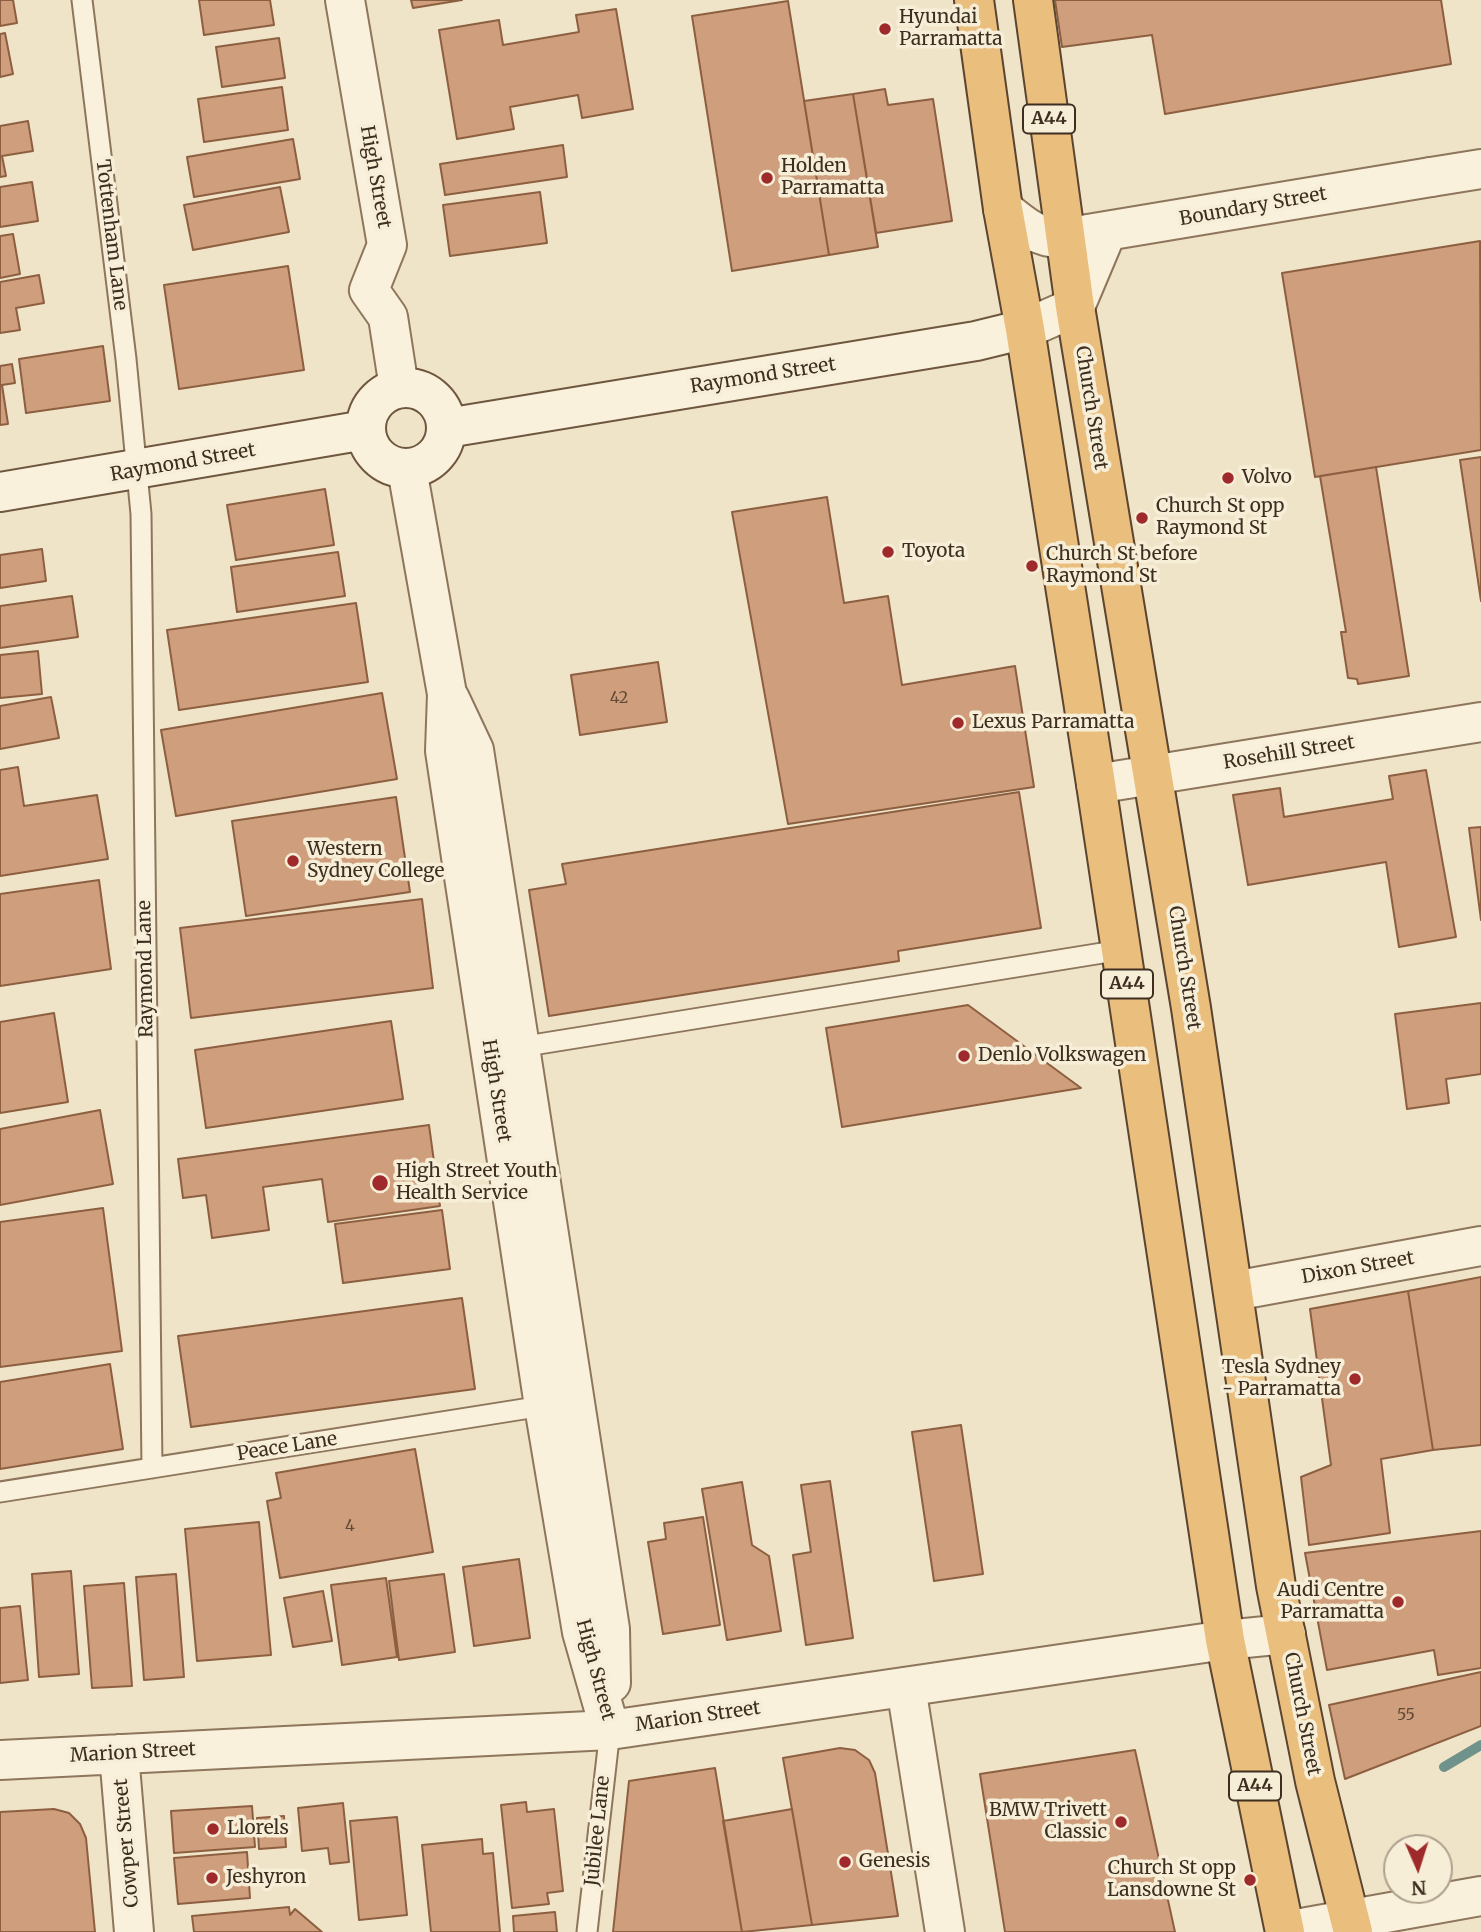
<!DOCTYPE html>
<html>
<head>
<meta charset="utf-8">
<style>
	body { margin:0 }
	#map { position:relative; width:1481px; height:1932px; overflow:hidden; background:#f0e4c8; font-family:Merriweather,serif }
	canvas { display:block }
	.north { position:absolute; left:1383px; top:1834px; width:70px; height:70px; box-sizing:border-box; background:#f7eed8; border:2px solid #ada18e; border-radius:50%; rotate:177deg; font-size:19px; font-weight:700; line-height:28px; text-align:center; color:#3d2e20 }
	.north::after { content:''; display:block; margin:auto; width:24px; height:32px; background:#9e2a2b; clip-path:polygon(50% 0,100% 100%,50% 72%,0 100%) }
</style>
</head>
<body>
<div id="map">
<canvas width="1481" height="1932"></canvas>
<div class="north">N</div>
</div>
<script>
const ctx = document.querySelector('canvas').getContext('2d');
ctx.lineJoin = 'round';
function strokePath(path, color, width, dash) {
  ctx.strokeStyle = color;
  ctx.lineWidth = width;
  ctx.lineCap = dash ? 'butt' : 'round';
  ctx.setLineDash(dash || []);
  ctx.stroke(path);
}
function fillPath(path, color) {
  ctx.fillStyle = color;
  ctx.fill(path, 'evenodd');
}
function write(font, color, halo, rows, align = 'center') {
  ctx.font = font + ' Merriweather,serif';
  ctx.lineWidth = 7;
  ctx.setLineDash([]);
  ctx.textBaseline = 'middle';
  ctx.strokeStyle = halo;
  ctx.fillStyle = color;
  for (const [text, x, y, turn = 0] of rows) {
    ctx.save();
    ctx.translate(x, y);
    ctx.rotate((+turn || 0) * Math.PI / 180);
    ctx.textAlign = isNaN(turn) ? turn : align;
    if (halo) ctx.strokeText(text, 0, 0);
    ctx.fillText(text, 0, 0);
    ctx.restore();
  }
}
strokePath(new Path2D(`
	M1444 1767 1481 1745`), '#6f938a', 10);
const building = new Path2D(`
	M0 0H13L17 23 0 26Z
	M199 0H270L274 25 204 35Z
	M411 0H462L413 8Z
	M1055 0H1441L1451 64 1165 114 1152 35 1062 47Z
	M788 1 829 255 732 271 692 16Z
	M616 9 633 109 582 118 578 95 510 107 514 129 457 139 439 30 499 20 503 45 579 32 576 15Z
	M5 33 13 74 0 77V34Z
	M279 38 285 78 222 87 216 47Z
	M282 87 288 130 204 142 198 99Z
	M885 89 888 105 933 99 952 221 876 233 853 94Z
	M853 94 878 247 829 255 804 101Z
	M28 121 33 151 2 156 6 176 0 177V126Z
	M293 139 300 179 194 197 187 157Z
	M563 145 567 177 445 195 440 164Z
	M32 182 38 221 0 227V187Z
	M280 187 289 232 193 250 184 205Z
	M540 192 547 243 450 256 443 205Z
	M13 234 20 274 0 278V236Z
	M1480 241 1481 450 1315 477 1282 273Z
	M288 266 304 370 179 389 164 285Z
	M39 275 44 303 16 308 20 330 0 333V282Z
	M103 346 110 401 26 413 19 359Z
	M12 364 15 383 2 385 8 424 0 425V366Z
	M1481 457V601L1460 460Z
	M1376 467 1409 676 1358 684 1357 679 1348 678 1341 632H1346L1320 476Z
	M325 489 334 545 236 560 227 505Z
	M827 497 844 603 888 596 902 685 1015 666 1034 787 788 824 732 512Z
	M42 549 46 581 0 588V555Z
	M338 552 345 596 237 612 231 567Z
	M72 596 78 637 0 648V606Z
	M356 603 368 682 179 710 167 630Z
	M38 651 42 694 0 698V655Z
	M658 662 667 722 580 735 571 675Z
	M382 693 397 779 176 816 161 730Z
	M51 697 59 738 0 749V706Z
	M18 767 24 806 97 795 108 859 0 876V770Z
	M1426 770 1456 937 1399 947 1386 862 1248 885 1233 795 1280 788 1284 817 1393 799 1389 776Z
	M1019 792 1041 928 898 951 899 961 549 1016 529 890 566 884 562 864Z
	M396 797 410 892 246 916 232 821Z
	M1481 827V920L1469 828Z
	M99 880 111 969 0 986V894Z
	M422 899 433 988 191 1018 180 928Z
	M1481 1003V1074L1446 1079 1449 1103 1407 1109 1395 1014Z
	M968 1005 1081 1088 842 1127 826 1028Z
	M54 1013 68 1102 0 1113V1022Z
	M391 1021 403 1099 206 1128 195 1050Z
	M100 1110 113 1184 0 1205V1129Z
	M429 1125 440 1206 328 1222 322 1179 263 1187 269 1230 212 1238 206 1195 183 1198 178 1159Z
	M103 1208 122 1351 0 1367V1222Z
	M442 1210 450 1269 343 1283 335 1224Z
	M1481 1277V1445L1433 1450 1408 1291Z
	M1408 1291 1433 1450 1381 1459 1390 1533 1309 1545 1301 1477 1331 1465 1310 1309Z
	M462 1298 475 1389 191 1427 178 1336Z
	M110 1364 123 1449 0 1469V1382Z
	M961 1425 983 1574 934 1581 912 1432Z
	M415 1449 433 1552 280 1578 267 1501 281 1498 276 1473Z
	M830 1481 853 1638 806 1645 793 1555 811 1552 801 1485Z
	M742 1482 752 1545 769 1556 781 1631 727 1640 702 1489Z
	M703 1517 720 1625 663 1634 648 1542 666 1539 664 1523Z
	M259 1522 271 1655 197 1661 185 1529Z
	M1481 1531V1668L1438 1675 1434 1650 1327 1670 1305 1553Z
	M519 1559 530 1638 474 1646 463 1567Z
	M71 1571 79 1674 39 1677 32 1574Z
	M176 1574 184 1677 144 1680 136 1577Z
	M444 1574 455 1652 399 1660 389 1581Z
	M386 1578 397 1657 342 1665 331 1585Z
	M124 1583 132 1686 92 1688 84 1586Z
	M323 1591 332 1641 293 1647 284 1598Z
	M20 1606 28 1680 0 1683V1608Z
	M1481 1672V1726L1345 1779 1329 1705Z
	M840 1748 855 1750 869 1760 875 1773 898 1916 812 1925 783 1758Z
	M1135 1750 1175 1932H1005L980 1774Z
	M715 1768 742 1932H613L629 1781Z
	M526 1802 527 1812 554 1809 563 1891 547 1893 549 1904 512 1908 501 1805Z
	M343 1803 349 1862 330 1864 328 1848 302 1851 298 1808Z
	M252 1806 255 1847 174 1853 171 1811Z
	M54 1809 69 1813 80 1824 86 1838 95 1932H0V1812Z
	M792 1809 812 1925 742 1932 723 1821Z
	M284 1816 286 1847 259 1849 257 1818Z
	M397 1817 407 1915 359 1920 350 1821Z
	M482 1839 483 1854 493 1853 500 1932H431L422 1845Z
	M247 1852 250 1898 178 1904 174 1858Z
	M289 1907 290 1915 295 1909 322 1932H194L192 1916Z
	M555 1912 557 1932H514L513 1916Z`);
fillPath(building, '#cf9f7d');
strokePath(building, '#8d5f41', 2);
const service = new Path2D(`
	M82 0 126 359 141 514 152 1468
	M520 1047 1121 950
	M0 1492 549 1405
	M587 1932 610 1730`);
const minor = new Path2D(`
	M345 0 387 245 369 290 388 317 399 388
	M1431 177 1481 169
	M1096 784 1481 722
	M1234 1291 1481 1246
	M906 1687 945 1932
	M119 1754 134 1932
	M0 1760 610 1730
	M1285 1931 1481 1896`);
const tertiary = new Path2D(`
	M1003 209C1022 225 1038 239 1064 238L1431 177
	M1025 329 1075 307 1107 231
	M407 469 447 694 445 751 544 1406 582 1632 610 1730
	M450 699 474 750 610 1629 611 1683
	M610 1730 1225 1640 1286 1634`);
const secondary = new Path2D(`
	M366 428a40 40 0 1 1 80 0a40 40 0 1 1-80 0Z
	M447 428 976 341 1025 329
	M0 492 365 430`);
const trunk = new Path2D(`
	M974 0 1003 209 1025 329 1096 784 1225 1640 1285 1932
	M1033 0 1075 307 1191 1008 1276 1586 1315 1781 1353 1932`);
strokePath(service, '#8d765c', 23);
strokePath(minor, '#8d765c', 42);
strokePath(tertiary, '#8d765c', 42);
strokePath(secondary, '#6f573f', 42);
strokePath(trunk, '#5b4430', 42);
strokePath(service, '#faf1dc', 19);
strokePath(minor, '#faf1dc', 38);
strokePath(tertiary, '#faf1dc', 38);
strokePath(secondary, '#faf1dc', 38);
strokePath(trunk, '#eabe7c', 38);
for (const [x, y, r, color] of [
	[885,29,7,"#9e2a2b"],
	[767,178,7,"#9e2a2b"],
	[1228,478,7,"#9e2a2b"],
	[1142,518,7,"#9e2a2b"],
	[888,552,7,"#9e2a2b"],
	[1032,566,7,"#9e2a2b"],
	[958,723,7,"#9e2a2b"],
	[293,861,7,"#9e2a2b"],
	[964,1056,7,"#9e2a2b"],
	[380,1183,9,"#9e2a2b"],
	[1355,1379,7,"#9e2a2b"],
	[1398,1602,7,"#9e2a2b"],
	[1121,1822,7,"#9e2a2b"],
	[213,1829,7,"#9e2a2b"],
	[845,1862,7,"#9e2a2b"],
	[212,1878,7,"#9e2a2b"],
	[1250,1880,7,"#9e2a2b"]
]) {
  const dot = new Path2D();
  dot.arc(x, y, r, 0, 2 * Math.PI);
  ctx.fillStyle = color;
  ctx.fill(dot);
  strokePath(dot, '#f7eed8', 2.5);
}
write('16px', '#624a37', null, [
	["42",619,698],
	["4",350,1526],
	["55",1406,1715]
]);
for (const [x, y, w] of [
	[1049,119,52],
	[1127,984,52],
	[1255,1786,52]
]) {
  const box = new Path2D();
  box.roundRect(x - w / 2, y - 14.5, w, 29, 5);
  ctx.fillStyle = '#f7eed8';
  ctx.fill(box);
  strokePath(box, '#3d2e20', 2);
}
write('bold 18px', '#3d2e20', null, [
	["A44",1049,119],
	["A44",1127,984],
	["A44",1255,1786]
]);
write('19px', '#3d2e20', '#f7eed8', [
	["Hyundai",899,18],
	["Parramatta",899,40],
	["Holden",781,167],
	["Parramatta",781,189],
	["Volvo",1242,478],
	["Church St opp",1156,507],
	["Raymond St",1156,529],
	["Toyota",902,552],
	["Church St before",1046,555],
	["Raymond St",1046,577],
	["Lexus Parramatta",972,723],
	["Western",307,850],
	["Sydney College",307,872],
	["Denlo Volkswagen",978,1056],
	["High Street Youth",396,1172],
	["Health Service",396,1194],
	["Tesla Sydney",1341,1368,"right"],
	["- Parramatta",1341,1390,"right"],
	["Audi Centre",1384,1591,"right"],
	["Parramatta",1384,1613,"right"],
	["BMW Trivett",1107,1811,"right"],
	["Classic",1107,1833,"right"],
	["Llorels",227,1829],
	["Genesis",859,1862],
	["Church St opp",1236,1869,"right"],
	["Lansdowne St",1236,1891,"right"],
	["Jeshyron",226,1878]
], 'left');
write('19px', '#3d2e20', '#f7eed8', [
	["High Street",375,177,80],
	["Boundary Street",1253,207,-10],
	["Tottenham Lane",111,235,83],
	["Raymond Street",763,376,-9],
	["Church Street",1091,408,81],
	["Raymond Street",183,463,-10],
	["Rosehill Street",1289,753,-9],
	["Church Street",1184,968,81],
	["Raymond Lane",146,969,-91],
	["High Street",496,1091,81],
	["Dixon Street",1358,1268,-10],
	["Peace Lane",287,1447,-9],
	["High Street",595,1670,75],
	["Church Street",1302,1714,79],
	["Marion Street",698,1717,-8],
	["Marion Street",133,1753,-3],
	["Jubilee Lane",598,1831,-84],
	["Cowper Street",127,1843,-95]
]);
</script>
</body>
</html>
